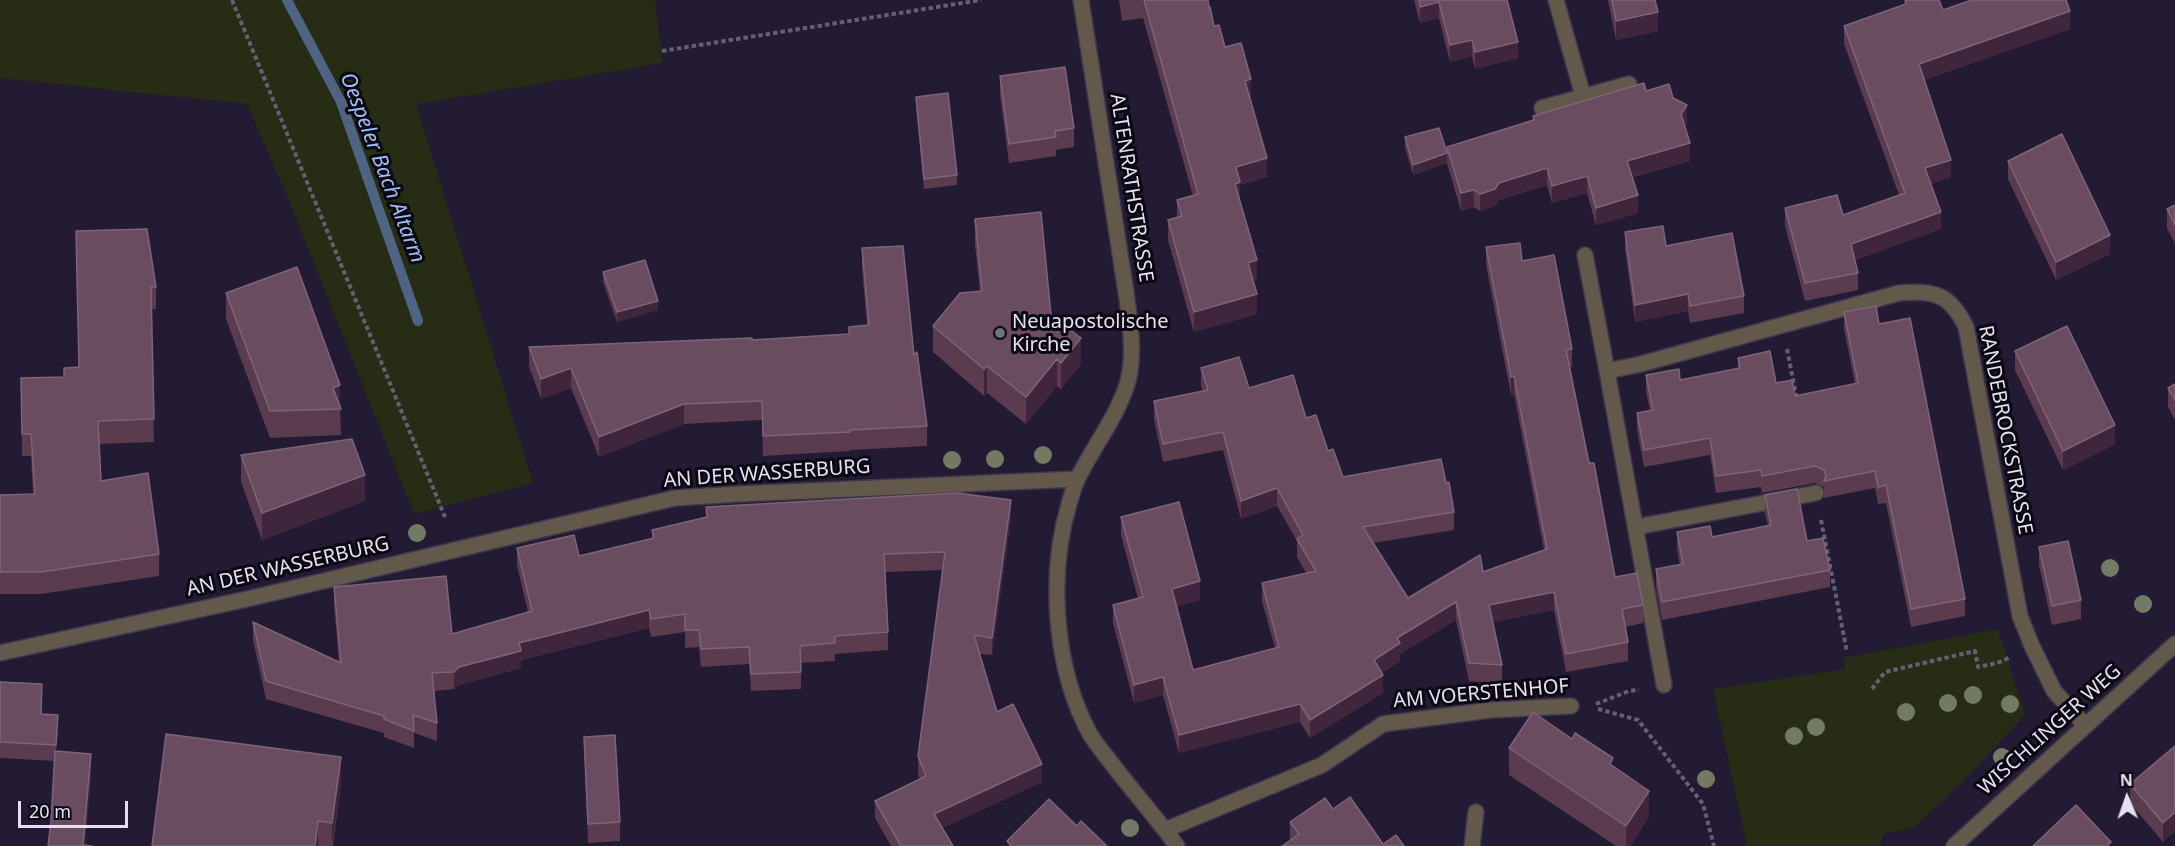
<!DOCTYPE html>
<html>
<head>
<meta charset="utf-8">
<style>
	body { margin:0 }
	#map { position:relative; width:2175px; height:846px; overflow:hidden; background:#231a34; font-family:"Noto Sans",sans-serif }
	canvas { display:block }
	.north { position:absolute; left:2097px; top:768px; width:60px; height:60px; -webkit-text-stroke:4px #0b0812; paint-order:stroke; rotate:358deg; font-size:16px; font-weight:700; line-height:24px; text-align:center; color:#e5e1f2 }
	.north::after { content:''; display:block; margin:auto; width:21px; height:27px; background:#e5e1f2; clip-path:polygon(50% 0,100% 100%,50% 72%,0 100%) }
	.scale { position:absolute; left:18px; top:801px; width:110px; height:27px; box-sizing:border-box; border:3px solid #e5e1f2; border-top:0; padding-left:8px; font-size:18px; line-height:21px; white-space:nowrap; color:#e5e1f2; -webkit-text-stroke:4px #0b0812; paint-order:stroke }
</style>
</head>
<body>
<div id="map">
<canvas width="2175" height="846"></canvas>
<div class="north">N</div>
<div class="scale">20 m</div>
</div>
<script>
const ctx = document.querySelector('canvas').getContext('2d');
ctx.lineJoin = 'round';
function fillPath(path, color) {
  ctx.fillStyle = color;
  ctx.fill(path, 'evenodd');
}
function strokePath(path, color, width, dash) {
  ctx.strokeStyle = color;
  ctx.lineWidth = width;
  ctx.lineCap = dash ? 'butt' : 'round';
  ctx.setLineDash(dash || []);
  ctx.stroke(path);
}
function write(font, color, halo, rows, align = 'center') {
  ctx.font = font + ' "Noto Sans",sans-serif';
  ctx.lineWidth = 6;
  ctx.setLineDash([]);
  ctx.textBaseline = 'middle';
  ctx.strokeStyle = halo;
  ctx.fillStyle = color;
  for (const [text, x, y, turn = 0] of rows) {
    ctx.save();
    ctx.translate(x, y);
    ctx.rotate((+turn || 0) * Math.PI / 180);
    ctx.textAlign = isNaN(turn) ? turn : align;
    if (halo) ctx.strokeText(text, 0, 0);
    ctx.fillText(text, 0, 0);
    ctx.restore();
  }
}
fillPath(new Path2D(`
	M0 0H655L663 63 416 104 533 483 414 514 288 198 247 104 0 78Z
	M1998 629 2025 715 1972 772 1915 827 1883 834 1880 846H1747L1713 689 1845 669 1843 658Z`), '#262d14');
strokePath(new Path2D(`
	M287 0 341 102 418 321`), '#4f6484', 10);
const lane = new Path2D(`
	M1472 846 1476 812`);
const street = new Path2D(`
	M1081 0 1127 299C1130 325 1135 354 1128 381 1118 416 1094 445 1078 478 1074 485 1072 495 1069 504 1048 575 1054 668 1090 734 1095 743 1103 752 1109 760 1131 789 1155 816 1177 846
	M1556 0 1583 96
	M1542 108 1629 84
	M1585 255 1607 371
	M1636 527 1816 493
	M0 653 247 599 675 498 739 494 1077 479
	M1664 685 1607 371 1641 364 1899 293C1935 290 1950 294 1966 327L2020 616 2032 646 2054 691 2085 725
	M1165 830 1322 765 1383 724 1491 710 1571 706
	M1954 846 2175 644`);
strokePath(lane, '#3e364f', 18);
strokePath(street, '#3e364f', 18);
strokePath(new Path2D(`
	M232 0 445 517
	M662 51 981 0
	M1787 349 1797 400
	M1821 520 1847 652
	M1872 689 1885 672 1975 651 1978 667 1997 663 2009 658
	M1596 704 1629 691 1639 690
	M1598 709 1638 720 1703 804 1714 846`), '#655e75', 4, [4.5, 3]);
strokePath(lane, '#62594a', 15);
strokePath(street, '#62594a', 15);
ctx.fillStyle = '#737a63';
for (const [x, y] of [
	[1043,455],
	[995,459],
	[952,460],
	[417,533],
	[2110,568],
	[2143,604],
	[1973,695],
	[1948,703],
	[2010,704],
	[1906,712],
	[1816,727],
	[1794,736],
	[2002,757],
	[1706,779],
	[1130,828]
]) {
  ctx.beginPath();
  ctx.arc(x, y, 9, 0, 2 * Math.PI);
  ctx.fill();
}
fillPath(new Path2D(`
	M1119 0H1208L1214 26 1251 98 1250 99 1267 177 1240 185V201L1257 280 1253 281 1257 314 1194 332 1168 240V220L1177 217V200L1193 196 1143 18 1122 21Z
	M1414 0H1507L1518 58 1475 69 1472 56 1450 62 1439 18 1420 23Z
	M1608 0H1655L1658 31 1616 40Z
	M1905 1 1943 10 2070 29 1924 80 1951 177 1931 184 1941 229 1855 260 1858 273V290L1805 301 1785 226V208L1843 215 1899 195 1844 44V26L1905 4Z
	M1000 76 1074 128V147L1056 150V156L1009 163 1000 95Z
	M1646 91 1673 98 1687 123 1685 126 1690 161 1633 177 1638 213 1596 225 1587 193 1552 203 1547 185 1499 200 1495 206 1480 211 1474 207 1461 211 1447 163 1413 175 1405 147V137L1447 152V147L1533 120V116Z
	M916 97 957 175V185L924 189 916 107Z
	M2008 161 2110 254 2056 280 2008 179Z
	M2175 205V244L2167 228V209Z
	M975 219 1051 315 1081 364 1061 389 1057 386 1026 424 987 393 984 396 933 352V326L980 292 975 245Z
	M1625 232 1666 246 1744 296V313L1690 323 1688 311 1635 322 1625 249Z
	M1486 247 1522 261 1572 349V367H1570L1589 463 1615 577 1643 605V623L1625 627 1628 642V661L1566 672 1554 610 1493 622 1502 665V684L1469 681 1456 620 1400 654V661L1382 673 1383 693 1310 738 1300 722 1179 753 1163 695 1134 703 1113 623V605L1138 599 1121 535V517L1200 600 1177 606 1193 670 1275 648 1262 601V583L1306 573 1297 557V541L1277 506 1241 519 1223 450 1163 462 1154 419V401L1203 391 1201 386V368L1249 388 1306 418 1328 451 1343 477 1446 483 1454 512V530L1373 543 1408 598 1483 572 1544 550 1514 394 1511 395 1486 265Z
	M862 248 914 355 927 426V446L850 450V451L763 456 762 420 684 424 599 457 571 388 541 399 529 367V347L752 340 849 334V327L867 325 862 268Z
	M76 254 156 287V309H151L154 442 99 444 101 481 159 554V576L41 594H0V495L33 494 31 456H22L21 378 64 377 79 367Z
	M603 272 658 310 617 322 603 282Z
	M226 293 340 407 341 435 270 438 226 319Z
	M1844 312 1879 324 1965 599V616L1911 627 1886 503 1878 504 1875 488 1824 498V487L1815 483 1762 493 1761 487 1716 493 1710 455 1644 467 1637 430V413L1650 410 1646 392V375L1680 380 1738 368V358L1795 396 1855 384 1844 329Z
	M2015 351 2115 444 2063 470 2015 370Z
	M2175 384V420L2168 407V388Z
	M241 455 365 501 262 540 241 482Z
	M1765 495 1807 541 1830 570V587L1662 620 1656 587V569L1680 565 1677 550V532L1712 537 1768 526 1765 513Z
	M1011 518 992 655 980 654 997 712 1042 782 942 828 953 846H891L875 818V801L920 779 918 774V756L943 570 885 572 888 632V650L835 654V661L801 663V689L751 691 749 664 701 667 699 647 685 648V632L651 637 649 628 521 660V668L459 685 454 689 434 691 437 723V741L414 733V748L384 737V733L266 699 253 640V622L339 662 334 604V587L452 634 528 612 517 566V548L579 556 652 538V530Z
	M2039 547 2081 600V619L2052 625 2039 565Z
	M0 682 42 700V714L58 731 56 751 91 780 48 846 51 821 55 761 0 758Z
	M584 737 620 822V841L588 843Z
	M2175 746V831L2163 842 2130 803V784Z
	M1509 748 1613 766 1649 817 1630 846H1616L1509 775Z
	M341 783 333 846H152Z
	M1333 809 1383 844 1290 840V822Z`), '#5b3b4e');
fillPath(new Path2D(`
	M1439 2V18L1420 23V7Z
	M2070 11V29L1919 82V64Z
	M1658 12V31L1616 40V21Z
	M1472 40V56L1450 62V45Z
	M1518 42V58L1475 69V52Z
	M1251 79V98L1245 100V81Z
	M1687 105V123L1681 131V114Z
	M1690 143V161L1627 178V161Z
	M1447 153V163L1413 175V165Z
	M1267 158V177L1240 185V202L1235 203 1236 167Z
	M1951 160V177L1925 186V168Z
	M1547 168V185L1499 200 1495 206 1480 211V194L1499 183Z
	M1587 176V193L1552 203V186Z
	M1474 190V207L1461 211V193Z
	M1638 195V213L1596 225V208Z
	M1941 212V229L1851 262V244Z
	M2110 235V254L2056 280V262Z
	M1257 260V280L1248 283V263Z
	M1257 294V314L1194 332V312Z
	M1688 294V311L1635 322V305Z
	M658 301V310L617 322V312Z
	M1081 338V364L1061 389V363Z
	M1057 359V386L1026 424V397Z
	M987 366V393L984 396V369Z
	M571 368V388L541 399V379Z
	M1514 376V394L1511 395V377Z
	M340 385V409L333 388Z
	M684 404V424L599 457V437Z
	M2115 425V444L2063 470V451Z
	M365 475V501L262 540V513Z
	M1277 488V506L1241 519V501Z
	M1011 500V518L992 655V638Z
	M1200 581V600L1172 607V589Z
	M1554 592V610L1489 623V605Z
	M1456 602V620L1400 654V661L1374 678V660L1397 638Z
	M649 610V628L521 660V668L459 685 454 689V672L459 667 519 643Z
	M1383 675V693L1310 738V720Z
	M1163 677V695L1134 703V685Z
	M1300 704V722L1179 753V735Z
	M91 754V780L85 846H83Z
	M341 757V783L332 846V823Z
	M1042 764V782L934 832V814Z
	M1649 791V817L1630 846H1626V826Z
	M2175 812V831L2163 842V823Z
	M318 821V846H315Z`), '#3f263c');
const building = new Path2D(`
	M1144 0H1208L1209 8 1210 7 1214 26 1219 25 1225 47 1241 43 1251 79 1245 81 1267 158 1236 167 1240 182 1235 184 1257 260 1248 263 1257 294 1194 312 1168 220 1182 216 1177 200 1198 194Z
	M1419 0H1507L1518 42 1475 52 1472 40 1450 45 1439 2 1420 7Z
	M1612 0H1655L1658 12 1616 21Z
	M1907 0H1939L1943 10 1972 0H2066L2070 11 1919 64 1951 160 1925 168 1941 212 1851 244 1858 273 1805 283 1785 208 1837 195 1843 215 1905 193 1844 26 1906 4 1905 1Z
	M1065 67 1074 128 1055 131 1056 137 1009 144 1000 76Z
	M1644 83 1646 91 1669 84 1673 98 1687 105 1681 114 1690 143 1627 161 1638 195 1596 208 1587 176 1552 186 1547 168 1499 183 1495 189 1480 194 1474 190 1461 193 1447 147 1534 120 1533 116Z
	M948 93 957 175 924 179 916 97Z
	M1439 128 1447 153 1413 165 1405 137Z
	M2062 134 2110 235 2056 262 2008 161Z
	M2175 205V225L2167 209Z
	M1041 212 1051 315 1081 338 1061 363 1057 359 1026 397 987 366 984 369 933 326 960 293 982 291 975 219Z
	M1663 226 1666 246 1732 233 1744 296 1690 306 1688 294 1635 305 1625 232Z
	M147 229 156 287H151L154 419 98 421 101 481 148 473 159 554 41 572H0V495L35 494 31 434H22L21 378 64 377V368L79 367 76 231Z
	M1520 243 1522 261 1554 255 1572 349 1566 350 1589 463H1594L1615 577 1637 573 1643 605 1622 609 1628 642 1566 654 1554 592 1489 605 1502 665 1469 663 1456 602 1397 638 1400 643 1374 660 1383 675 1310 720 1300 704 1179 735 1163 677 1134 685 1113 605 1143 597 1121 517 1179 502 1200 581 1172 589 1193 670 1279 647 1262 583 1316 571 1297 539 1303 535 1277 488 1241 501 1223 432 1163 444 1154 401 1208 390 1201 368 1239 357 1249 388 1293 375 1306 418 1316 415 1328 451 1333 449 1343 477 1441 459 1446 483 1449 482 1454 512 1363 527 1408 598 1480 555 1483 572 1547 549 1514 376 1511 377 1486 247Z
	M903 246 914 355 917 352 927 426 850 430V432L763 436 762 401 684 404 599 437 571 368 541 379 529 347 752 338V340L849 334V327L869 325 862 248Z
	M645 260 658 301 617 312 603 272Z
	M297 267 340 385 333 388 341 409 270 411 226 293Z
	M1876 306 1879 324 1910 318 1965 599 1911 609 1886 485 1878 487 1875 471 1824 481 1826 475 1824 470 1815 466 1762 476 1761 470 1716 476 1710 438 1644 450 1637 413 1653 410 1646 375 1679 369 1680 380 1740 368 1738 358 1770 351 1776 383 1792 380 1795 396 1858 383 1844 312Z
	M2067 326 2115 425 2063 451 2015 351Z
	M2175 384V401L2168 388Z
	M352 439 365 475 262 513 241 455Z
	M1797 489 1807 541 1823 538 1830 570 1662 602 1656 569 1683 564 1677 532 1710 526 1712 537 1771 525 1765 495Z
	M957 493 1011 500 992 638 974 635 997 712 1013 704 1042 764 934 814 953 846H901L875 801 926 776 918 756 945 552 884 554 888 632 835 636V643L800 646 801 672 751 674 749 647 701 649 699 630H685V614L651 619 649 610 519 643 521 651 459 667 454 672 432 673 437 723 413 715 414 731 384 719V716L266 681 253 622 341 663 334 587 446 576 452 634 532 611 517 548 574 535 579 556 654 538 652 530 707 517 706 507Z
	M2068 541 2081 600 2052 606 2039 547Z
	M0 682 42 684 41 714 58 715 56 745 0 742Z
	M1533 712 1572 739 1575 733 1613 758 1610 764 1649 791 1626 826 1509 748Z
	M166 734 341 757 332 823 318 821 315 846H152Z
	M615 735 620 822 588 824 584 737Z
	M2175 746V812L2163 823 2130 784Z
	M55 751 91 754 83 845 92 846H48L51 821Z
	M1350 797 1383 844 1396 835 1404 846H1282L1299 834 1290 822 1325 798 1333 809Z
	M1049 799 1077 826 1081 821 1107 846H1011L1007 841Z
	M2076 805 2111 842 2107 846H2033Z`);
fillPath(building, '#6a4c60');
strokePath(building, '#7d6477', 1.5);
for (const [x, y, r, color] of [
	[1000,333,6,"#6b7280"]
]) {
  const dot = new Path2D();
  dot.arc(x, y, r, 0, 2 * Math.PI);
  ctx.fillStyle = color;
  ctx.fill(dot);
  strokePath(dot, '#0b0812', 2);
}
write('20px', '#e5e1f2', '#0b0812', [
	["ALTENRATHSTRASSE",1131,188,81],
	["RANDEBROCKSTRASSE",2005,430,79],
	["AN DER WASSERBURG",767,474,-4],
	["AN DER WASSERBURG",288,567,-13],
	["AM VOERSTENHOF",1481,694,-5],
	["WISCHLINGER WEG",2050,730,-42]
]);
write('20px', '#e5e1f2', '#0b0812', [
	["Neuapostolische",1012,322],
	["Kirche",1012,345]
], 'left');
write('italic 21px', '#9cc0f7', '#0b0812', [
	["Oespeler Bach Altarm",382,168,69]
]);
</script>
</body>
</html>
